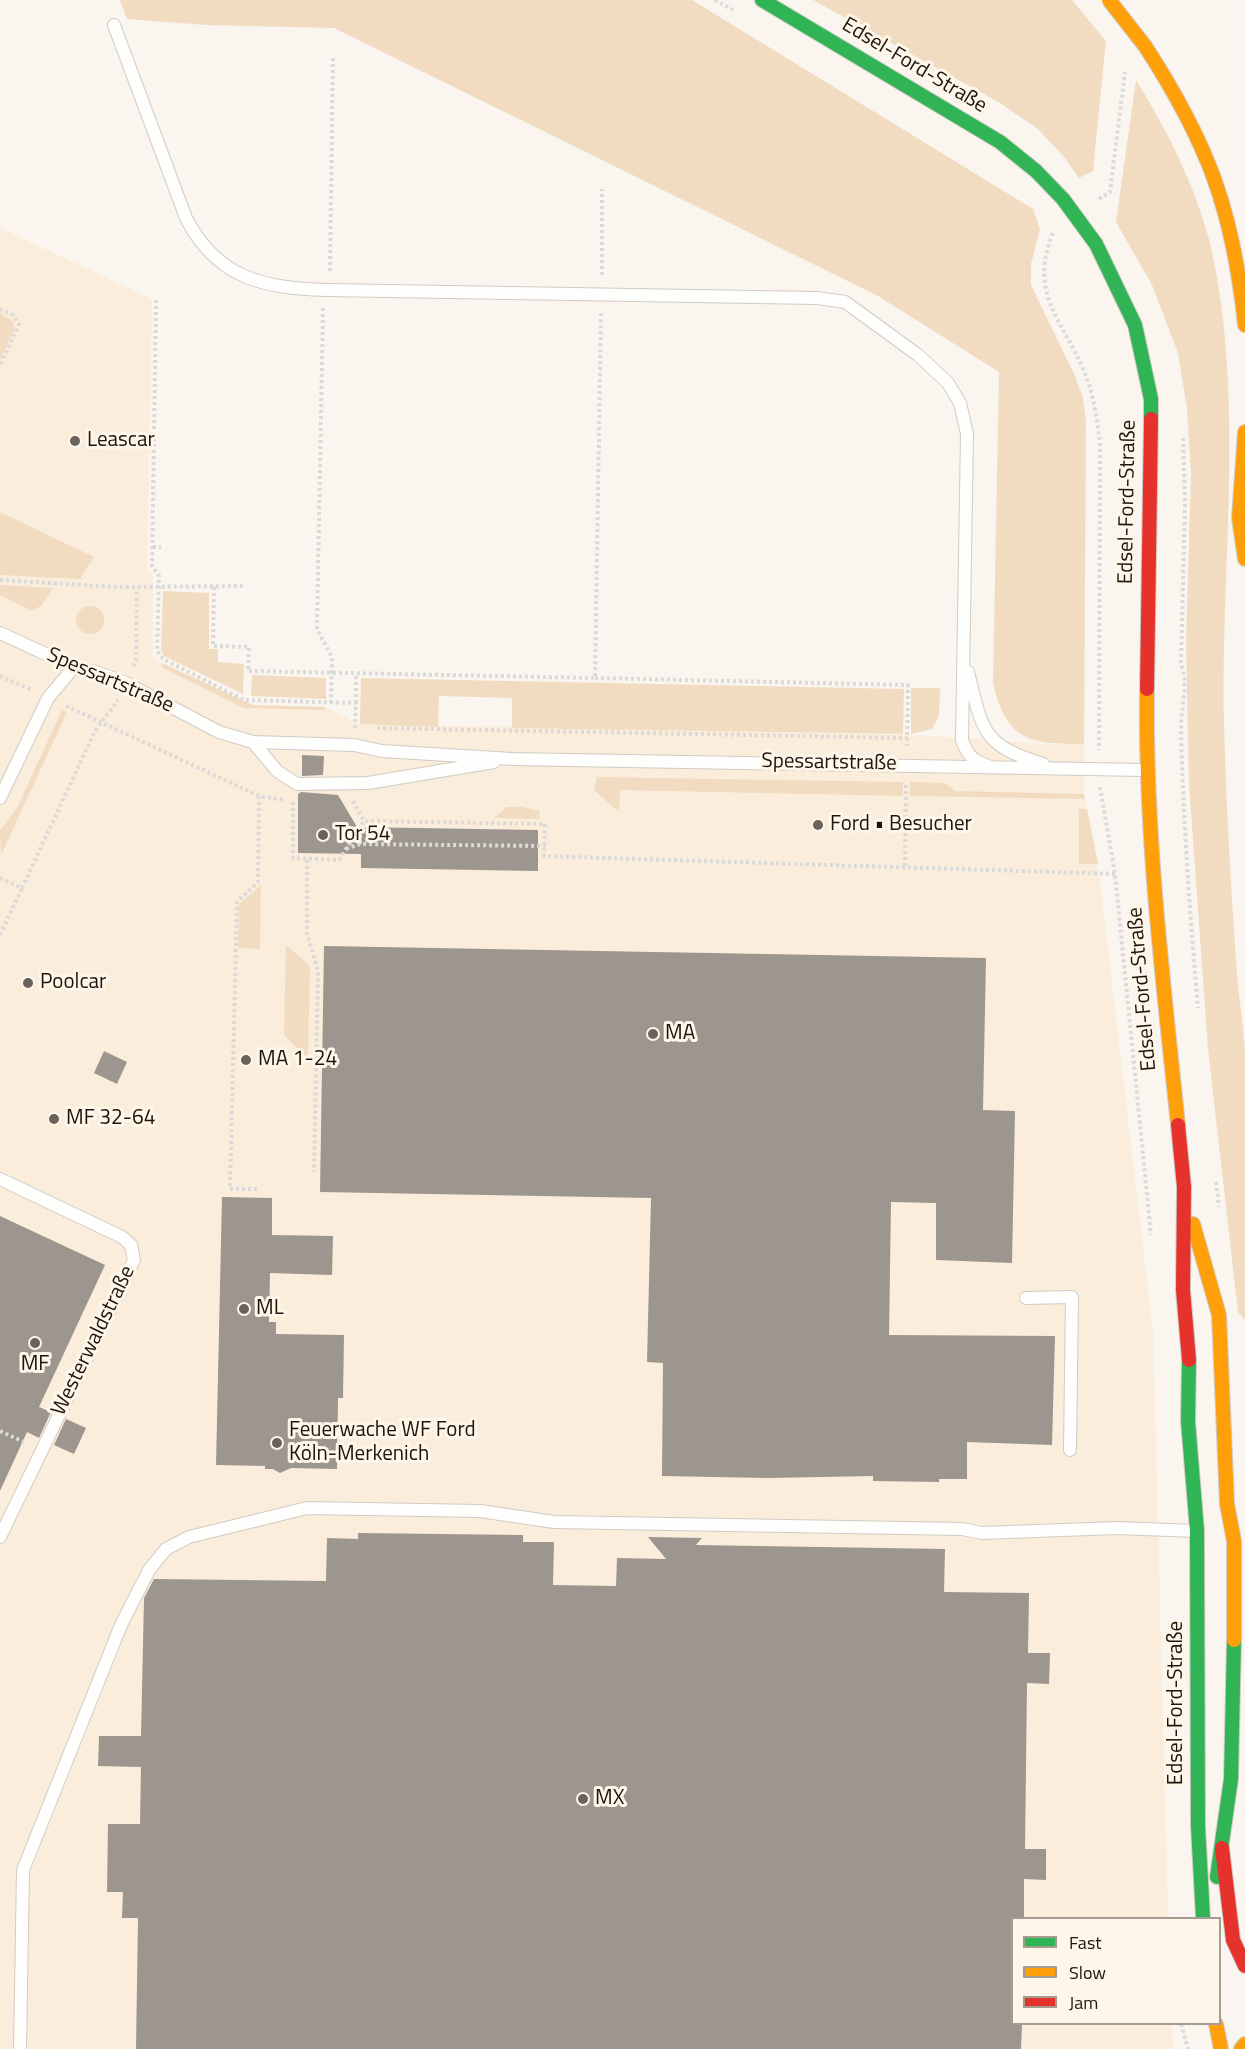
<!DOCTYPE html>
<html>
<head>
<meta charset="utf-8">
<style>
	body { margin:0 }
	#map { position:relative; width:1245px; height:2049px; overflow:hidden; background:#faf5ef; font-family:"Titillium Web",sans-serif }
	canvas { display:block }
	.legend { position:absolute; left:1011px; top:1917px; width:210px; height:108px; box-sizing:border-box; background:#fff6ea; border:2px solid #a59c91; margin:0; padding:8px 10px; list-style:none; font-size:18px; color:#1d150b }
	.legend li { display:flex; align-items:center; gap:12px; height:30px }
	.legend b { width:30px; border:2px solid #a59c91 }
</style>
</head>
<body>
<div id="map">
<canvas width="1245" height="2049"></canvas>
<ul class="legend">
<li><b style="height:8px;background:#30b455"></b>Fast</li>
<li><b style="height:8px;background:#ff9f0a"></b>Slow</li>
<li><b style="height:8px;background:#e5322d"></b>Jam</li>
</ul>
</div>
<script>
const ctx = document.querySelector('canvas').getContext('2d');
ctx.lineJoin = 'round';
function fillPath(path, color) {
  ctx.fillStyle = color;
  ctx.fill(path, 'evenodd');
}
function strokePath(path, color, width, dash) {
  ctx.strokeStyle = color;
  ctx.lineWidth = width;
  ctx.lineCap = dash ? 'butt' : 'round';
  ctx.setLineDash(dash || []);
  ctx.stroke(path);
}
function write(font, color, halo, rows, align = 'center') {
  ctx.font = font + ' "Titillium Web",sans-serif';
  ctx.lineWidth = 6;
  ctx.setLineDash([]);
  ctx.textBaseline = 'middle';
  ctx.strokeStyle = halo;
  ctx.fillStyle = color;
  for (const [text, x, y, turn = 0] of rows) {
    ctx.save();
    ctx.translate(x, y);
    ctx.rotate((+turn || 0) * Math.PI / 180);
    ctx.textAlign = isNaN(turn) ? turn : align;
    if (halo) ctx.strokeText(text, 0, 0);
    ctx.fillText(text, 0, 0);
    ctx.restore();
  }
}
fillPath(new Path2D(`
	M0 228 152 299 147 572 153 573V659L253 705 325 707 360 724 918 735 1042 744H1084V794L1098 864 1153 1332 1168 1918H1012V2024H1171L1174 2049H0Z`), '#fbeddb');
fillPath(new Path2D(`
	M120 0H692L1033 209 1040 229 1031 264V285L1075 376 1083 398 1086 421 1084 744C1030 744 1006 741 993 683L999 372 878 296 334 28 206 25 127 19Z
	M813 0H1072L1106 41 1093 171 1079 178 1065 158 1038 129 1000 103Z
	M1136 80C1168 132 1196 187 1211 247 1245 401 1221 563 1224 720 1226 804 1231 889 1237 973 1239 1000 1244 1027 1245 1055 1245 1143 1245 1232 1245 1320L1238 1312 1208 1049 1189 784 1186 642 1191 474 1187 408 1178 353 1152 285 1116 222Z
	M0 313 13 322 14 330 0 360Z
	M0 512 94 557 80 579 0 575Z
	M0 585 53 588 42 605 32 611 0 595Z
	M163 591 209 593V649H218V662L244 664 243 694 164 656 161 650Z
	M76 620a14 14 0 1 1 28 0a14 14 0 1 1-28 0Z
	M162 663 253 705 325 707V710L244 708 163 668Z
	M252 675 326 678V699L251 696Z
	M361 678 904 689 903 734 512 728V698L439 696 438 727 360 724Z
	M911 688H940L939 716 932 729 911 734Z
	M62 710 67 712 64 719 1 855 0 830 17 808Z
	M597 777 903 782V796L620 790 619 812 594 790Z
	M910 782 945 783 955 791 1084 794 1085 799 910 796Z
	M507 807H523L540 811 539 819 494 818Z
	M1079 809H1087L1098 864H1079Z
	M261 885 260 949 238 948 239 904Z
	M286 945 310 966 308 1059 284 1035Z`), '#f1dcc1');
fillPath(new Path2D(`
	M302 755 324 756 323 775 302 776Z
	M301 792 338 795 357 827 538 830V871L361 868V854L298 853V794Z
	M324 946 986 958 983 1110 1015 1111 1012 1263 936 1260V1203L891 1202 889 1335 1055 1336 1052 1445 967 1442V1479H939V1482L873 1481V1476L768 1478 662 1476 663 1363 647 1362 651 1198 320 1192Z
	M104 1051 127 1062 117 1084 94 1073Z
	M222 1197 272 1198V1235L333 1236 332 1275 270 1273 269 1322H276V1334L344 1335 343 1398H338L337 1469 291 1468 280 1473 273 1469H265V1466L216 1465Z
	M0 1216 105 1265 39 1407 51 1412 39 1438 27 1432 0 1491Z
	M66 1419 86 1428 74 1454 54 1445Z
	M358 1533 523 1535V1542H554L553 1585 616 1586 617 1558 666 1559 648 1537 702 1538 696 1545 945 1549 944 1592 1029 1593 1028 1653H1050L1049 1684 1027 1683 1025 1849H1046V1880L1024 1879V1918H1012V2024H1022L1021 2049H136L138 1918H122L123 1892H107L108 1824H140L141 1767 98 1766 99 1736H141L144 1598 154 1579 326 1581 327 1538 358 1539Z`), '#9c968e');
const lane = new Path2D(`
	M114 25 186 218C217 279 264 288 327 290L817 298 845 302 918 355 948 383 960 403 967 434 962 740C968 757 974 761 991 767
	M0 633 74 667 96 672 126 683 219 732 253 742 354 745 382 751 512 759 1144 770
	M968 672C983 732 982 745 1043 764
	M253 742 277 771 297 784 368 783 494 762
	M0 798 48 698 74 667
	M0 1179 122 1237 131 1245 134 1260 0 1537
	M1026 1298 1072 1297 1070 1450
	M20 2049 23 1870 121 1625 149 1570 166 1549 189 1537 307 1508 480 1511 554 1522 962 1529 982 1533 1117 1528 1196 1531`);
const fast = new Path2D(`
	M762 0 1000 142 1036 171 1063 199 1096 244 1135 325 1151 399V419
	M1189 1360 1188 1421 1197 1531 1198 1826 1203 1918
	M1217 1877 1231 1779 1234 1640`);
const slow = new Path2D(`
	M1145 46C1208 143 1233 210 1245 325
	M1245 432 1239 518 1245 559
	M1147 689C1145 835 1163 980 1178 1125
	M1193 1224 1219 1315 1227 1504 1234 1541V1640
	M1216 2024 1221 2049
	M1241 2049 1245 2044`);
const jam = new Path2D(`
	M1147 689 1151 419
	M1178 1125 1184 1187 1183 1290 1189 1360
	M1222 1848 1233 1940 1245 1966`);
strokePath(lane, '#d1cbc4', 14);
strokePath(fast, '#d1cbc4', 16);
strokePath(slow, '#d1cbc4', 16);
strokePath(jam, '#d1cbc4', 16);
strokePath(new Path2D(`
	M715 0 733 10
	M1099 199 1110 192 1125 72
	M1053 233C1028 293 1062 319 1084 371 1094 395 1097 419 1100 444L1099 750
	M330 271 333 57
	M602 275V189
	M156 300 152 566 159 576 157 651 163 659 244 700 356 703 355 728
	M323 308 317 629 332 657 331 702
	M0 309 13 315 19 324 0 366
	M1183 438 1185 501 1181 665C1189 680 1181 709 1181 728 1183 821 1190 914 1198 1008
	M153 547H161
	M0 580 118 587 244 586
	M214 587 213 646 249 647 248 671 595 678 601 313
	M133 666 136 660 137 588
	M0 676 32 690
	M595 678 908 685 907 746
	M356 703V673
	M66 706 259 796 284 800
	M377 728 907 738
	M1100 787 1115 874 1151 1235
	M353 801 364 821 545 824 544 856 1115 874
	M293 802V858L339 860 364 821
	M360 844V827
	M346 849 360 844 545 846
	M307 860V933L318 972 314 1172
	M905 866 906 784
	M0 878 22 888 95 731 118 700
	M0 935 22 888
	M1216 1182 1219 1207
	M257 1189H230L237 902 258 882 259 797
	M0 1431 24 1442
	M1181 2024 1188 2049`), '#dbdad8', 4, [3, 3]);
strokePath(lane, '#fefefd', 12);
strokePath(fast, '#30b455', 14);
strokePath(slow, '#ff9f0a', 14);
strokePath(jam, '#e5322d', 14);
const slowBridge = new Path2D(`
	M1109 0 1145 46`);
strokePath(slowBridge, '#d1cbc4', 16, []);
strokePath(slowBridge, '#ff9f0a', 14);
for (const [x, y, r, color] of [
	[75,441,6,"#6a635b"],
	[818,825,6,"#6a635b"],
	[323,835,6,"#6a635b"],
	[28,983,6,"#6a635b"],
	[653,1034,6,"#6a635b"],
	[246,1060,6,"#6a635b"],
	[54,1119,6,"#6a635b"],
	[244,1309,6,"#6a635b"],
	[35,1343,6,"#6a635b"],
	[277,1443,6,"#6a635b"],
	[583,1799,6,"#6a635b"]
]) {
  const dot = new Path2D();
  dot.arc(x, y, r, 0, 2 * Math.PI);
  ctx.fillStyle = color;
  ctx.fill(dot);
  strokePath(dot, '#fff6ea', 2);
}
write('21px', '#1d150b', '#fff6ea', [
	["Edsel-Ford-Straße",914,66,31],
	["Edsel-Ford-Straße",1128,502,-89],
	["Spessartstraße",110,681,23],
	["Spessartstraße",829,763,1],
	["Edsel-Ford-Straße",1143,989,-95],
	["Westerwaldstraße",94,1341,-64],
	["Edsel-Ford-Straße",1177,1703,-90]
]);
write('21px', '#1d150b', '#fff6ea', [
	["Leascar",87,441],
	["Ford • Besucher",830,825],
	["Tor 54",335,835],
	["Poolcar",40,983],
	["MA",665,1034],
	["MA 1-24",258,1060],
	["MF 32-64",66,1119],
	["ML",256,1309],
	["MF",35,1365,"center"],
	["Feuerwache WF Ford",289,1431],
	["Köln-Merkenich",289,1455],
	["MX",595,1799]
], 'left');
</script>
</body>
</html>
